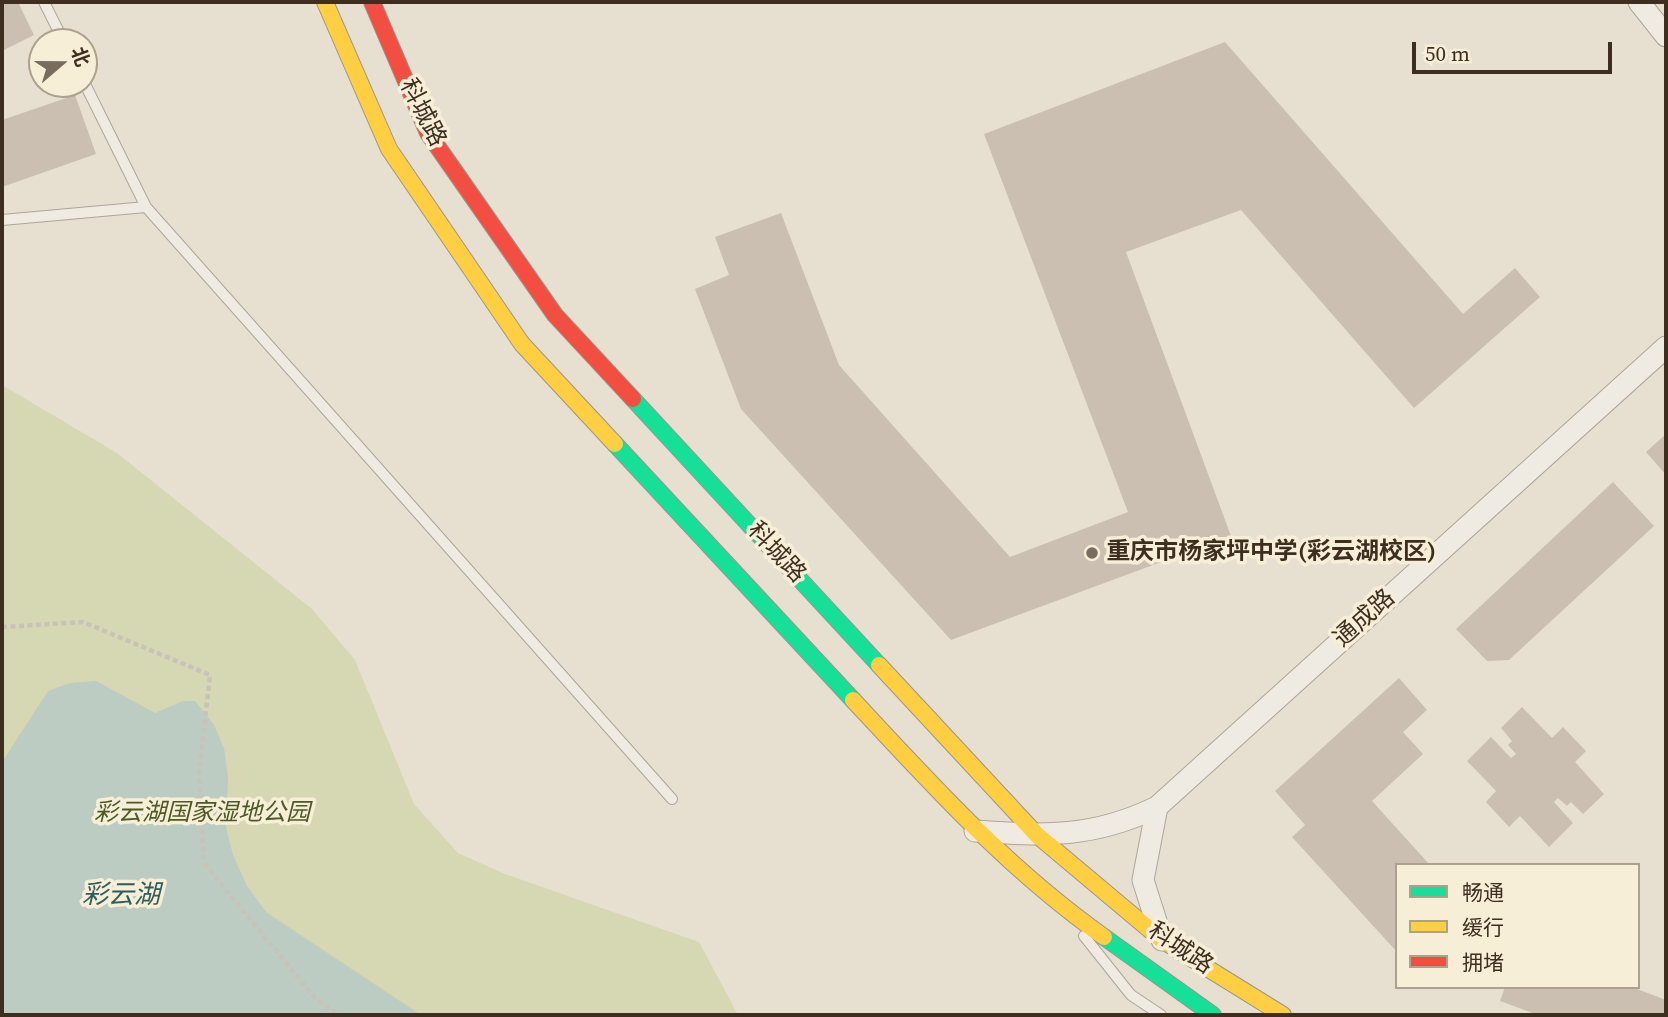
<!DOCTYPE html>
<html>
<head>
<meta charset="utf-8">
<style>
	body { margin:0 }
	#map { position:relative; width:1668px; height:1017px; overflow:hidden; background:#e7e0d1; font-family:"Source Serif 4","Noto Sans SC",serif }
	canvas { display:block }
	.frame { position:absolute; inset:0; border:4px solid #3d2e20; pointer-events:none }
	.legend { position:absolute; left:1395px; top:863px; width:245px; height:126px; box-sizing:border-box; background:#f7eed8; border:2px solid #ada18e; margin:0; padding:9px 12px; list-style:none; font-size:21px; color:#3d2e20 }
	.legend li { display:flex; align-items:center; gap:14px; height:35px }
	.legend b { width:35px; border:2px solid #ada18e }
	.north { position:absolute; left:28px; top:28px; width:70px; height:70px; box-sizing:border-box; background:#f7eed8; border:2px solid #ada18e; border-radius:50%; rotate:70deg; font-size:19px; font-weight:700; line-height:28px; text-align:center; color:#3d2e20 }
	.north::after { content:''; display:block; margin:auto; width:24px; height:32px; background:#786c5e; clip-path:polygon(50% 0,100% 100%,50% 72%,0 100%) }
	.scale { position:absolute; left:1412px; top:42px; width:200px; height:32px; box-sizing:border-box; border:4px solid #3d2e20; border-top:0; padding-left:9px; font-size:21px; line-height:24px; white-space:nowrap; color:#3d2e20; -webkit-text-stroke:5px #f7eed8; paint-order:stroke }
</style>
</head>
<body>
<div id="map">
<canvas width="1668" height="1017"></canvas>
<div class="frame"></div>
<ul class="legend">
<li><b style="height:9px;background:#16e098"></b>畅通</li>
<li><b style="height:9px;background:#ffcf43"></b>缓行</li>
<li><b style="height:9px;background:#f24e42"></b>拥堵</li>
</ul>
<div class="north">北</div>
<div class="scale">50 m</div>
</div>
<script>
const ctx = document.querySelector('canvas').getContext('2d');
ctx.lineJoin = 'round';
function fillPath(path, color) {
  ctx.fillStyle = color;
  ctx.fill(path, 'evenodd');
}
function strokePath(path, color, width, dash) {
  ctx.strokeStyle = color;
  ctx.lineWidth = width;
  ctx.lineCap = dash ? 'butt' : 'round';
  ctx.setLineDash(dash || []);
  ctx.stroke(path);
}
function write(font, color, halo, rows, align = 'center') {
  ctx.font = font + ' "Source Serif 4","Noto Sans SC",serif';
  ctx.lineWidth = 7;
  ctx.setLineDash([]);
  ctx.textBaseline = 'middle';
  ctx.strokeStyle = halo;
  ctx.fillStyle = color;
  for (const [text, x, y, turn = 0] of rows) {
    ctx.save();
    ctx.translate(x, y);
    ctx.rotate((+turn || 0) * Math.PI / 180);
    ctx.textAlign = isNaN(turn) ? turn : align;
    if (halo) ctx.strokeText(text, 0, 0);
    ctx.fillText(text, 0, 0);
    ctx.restore();
  }
}
fillPath(new Path2D(`
	M2 385 117 453 312 609 355 660 414 804 458 853 505 874 699 942 738 1015H2Z`), '#d6d7b3');
fillPath(new Path2D(`
	M96 681 155 713 183 701H195L214 725 224 748 228 777 226 827 233 855 247 886 266 912 421 1015H2V762L48 691 70 683Z`), '#bcccc2');
fillPath(new Path2D(`
	M2 2H18L34 35 2 51Z
	M1225 42 1463 314 1515 268 1540 297 1414 408 1241 210 1126 252 1231 536 951 640 741 409 695 289 729 275 715 237 781 213 839 365 1010 557 1128 512 984 134Z
	M75 95 96 154 2 187V120Z
	M1666 434V475L1646 452Z
	M1613 482 1654 526 1509 660 1487 661 1456 629Z
	M1399 678 1427 710 1403 732 1423 754 1372 801 1430 865H1397V952L1292 837 1305 825 1275 791Z
	M1522 707 1552 738 1563 727 1586 751 1575 762 1604 794 1583 814 1571 802 1567 806 1558 798 1554 802 1573 823 1549 847 1520 816 1509 827 1486 802 1496 791 1467 761 1491 737 1511 758 1516 754 1508 745 1512 741 1501 728Z
	M1505 987H1632L1666 1000V1015H1538L1500 1001Z`), '#cbbfb2');
const lane = new Path2D(`
	M44 2 64 42
	M84 82 146 207 672 799
	M2 220 146 207
	M1084 936 1131 995 1161 1015`);
const street = new Path2D(`
	M1639 2 1666 36
	M1157 807 1143 880 1162 940
	M975 831C1045 836 1093 838 1157 807L1666 347`);
const fast = new Path2D(`
	M633 399 879 665
	M615 444 853 700
	M1104 937 1213 1015`);
const slow = new Path2D(`
	M325 2 389 149 522 344 615 444
	M879 665 1037 835 1162 940 1283 1015
	M853 700C932 785 1009 870 1104 937`);
const jam = new Path2D(`
	M372 2 428 133 555 315 633 399`);
strokePath(lane, '#ada599', 12);
strokePath(street, '#ada599', 23);
strokePath(fast, '#9c958a', 18);
strokePath(slow, '#9c958a', 18);
strokePath(jam, '#9c958a', 18);
strokePath(new Path2D(`
	M2 627 83 622 210 675 199 773 204 863 314 997 338 1015`), '#c8c2b9', 4.5, [5, 3.5]);
strokePath(lane, '#efebe3', 10);
strokePath(street, '#efebe3', 21);
strokePath(fast, '#16e098', 16);
strokePath(slow, '#ffcf43', 16);
strokePath(jam, '#f24e42', 16);
for (const [x, y, r, color] of [
	[1092,553,7,"#786c5e"]
]) {
  const dot = new Path2D();
  dot.arc(x, y, r, 0, 2 * Math.PI);
  ctx.fillStyle = color;
  ctx.fill(dot);
  strokePath(dot, '#f7eed8', 2.5);
}
write('24px', '#3d2e20', '#f7eed8', [
	["科城路",422,113,63],
	["科城路",776,553,47],
	["通成路",1365,619,-42],
	["科城路",1180,949,34]
]);
write('bold 24px', '#3d2e20', '#f7eed8', [
	["重庆市杨家坪中学(彩云湖校区)",1106,553]
], 'left');
write('italic 24px', '#4d5a26', '#f7eed8', [
	["彩云湖国家湿地公园",202,814]
]);
write('italic 26px', '#2f5d5a', '#f7eed8', [
	["彩云湖",121,896]
]);
</script>
</body>
</html>
